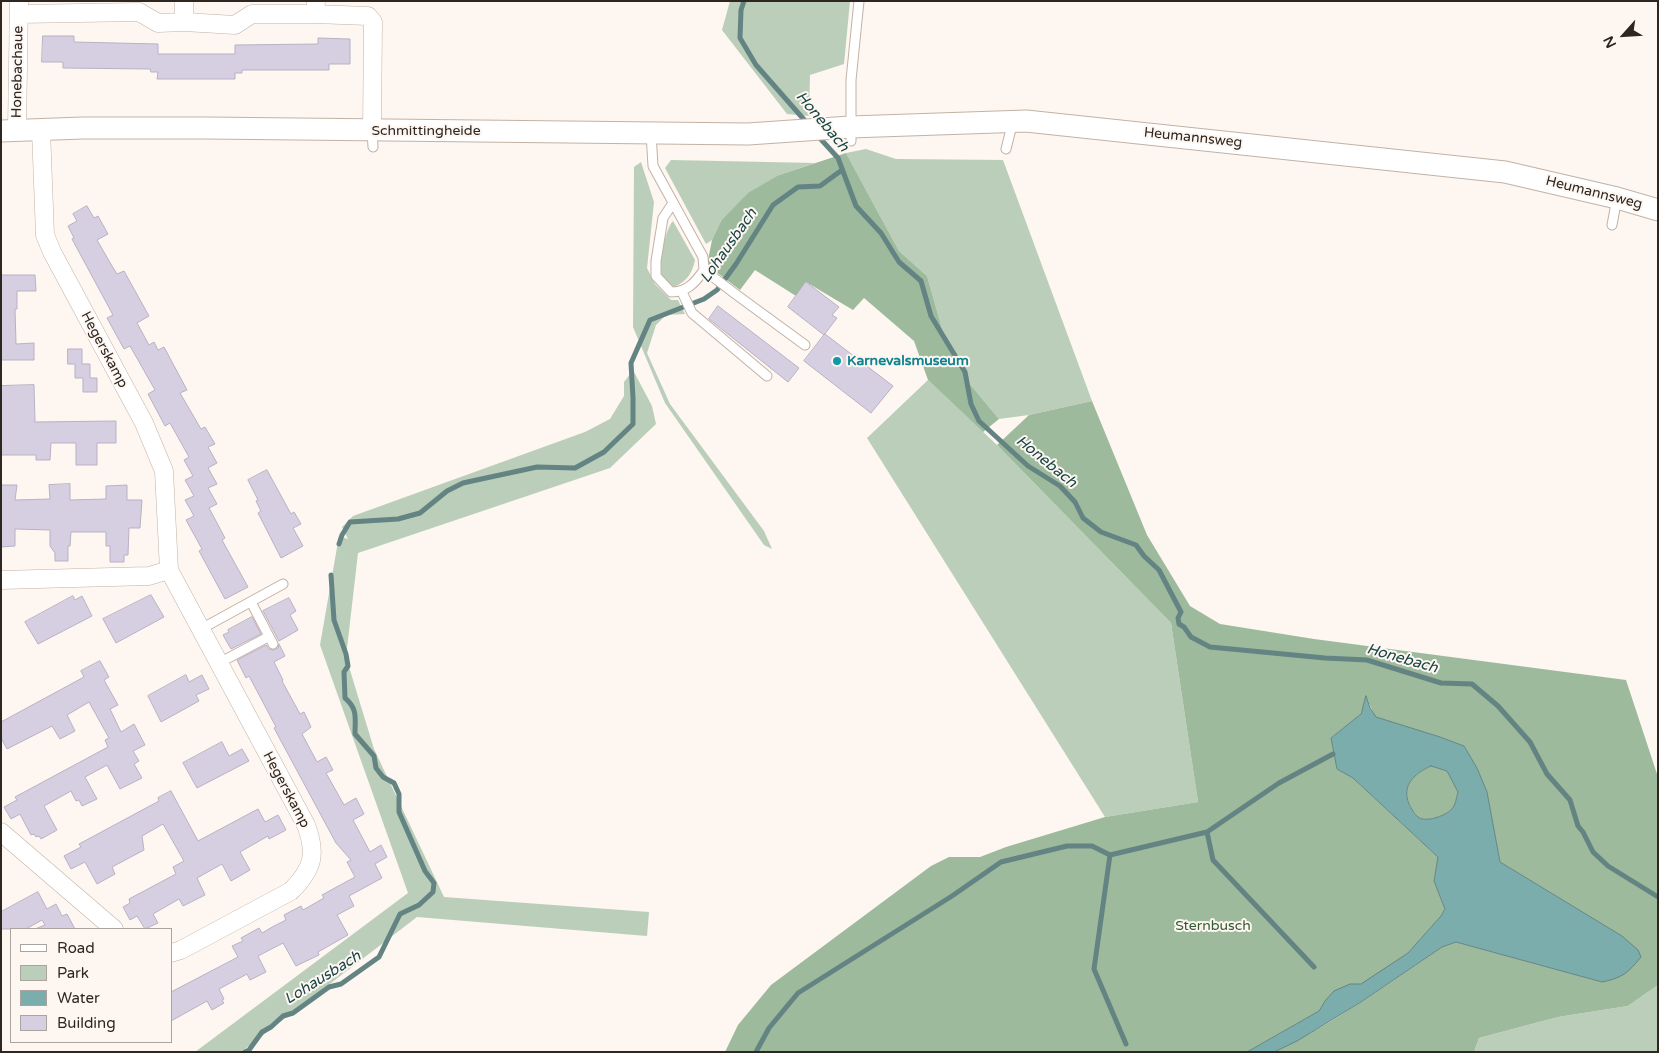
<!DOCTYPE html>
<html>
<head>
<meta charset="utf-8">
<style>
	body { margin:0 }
	#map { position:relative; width:1659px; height:1053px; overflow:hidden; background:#fdf6f1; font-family:"Varela Round",sans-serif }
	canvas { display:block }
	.frame { position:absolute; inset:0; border:2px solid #2d2621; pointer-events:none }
	.legend { position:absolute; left:10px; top:928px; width:162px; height:115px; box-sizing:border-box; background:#fdf6f1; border:1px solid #aaa39e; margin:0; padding:6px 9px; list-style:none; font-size:15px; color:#2d2621 }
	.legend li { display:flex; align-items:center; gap:10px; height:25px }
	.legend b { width:25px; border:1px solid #aaa39e }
	.north { position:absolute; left:1599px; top:10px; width:50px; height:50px; -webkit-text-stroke:4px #fdf6f1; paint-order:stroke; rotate:244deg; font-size:14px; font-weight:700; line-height:20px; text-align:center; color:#2d2621 }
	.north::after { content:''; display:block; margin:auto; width:18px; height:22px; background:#2d2621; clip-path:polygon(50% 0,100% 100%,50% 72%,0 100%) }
</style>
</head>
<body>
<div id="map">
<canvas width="1659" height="1053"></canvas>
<div class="frame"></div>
<ul class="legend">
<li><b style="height:6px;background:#fff"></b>Road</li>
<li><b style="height:14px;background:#bbceba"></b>Park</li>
<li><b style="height:14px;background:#7badad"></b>Water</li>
<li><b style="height:14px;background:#d6cfe1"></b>Building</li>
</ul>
<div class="north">N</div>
</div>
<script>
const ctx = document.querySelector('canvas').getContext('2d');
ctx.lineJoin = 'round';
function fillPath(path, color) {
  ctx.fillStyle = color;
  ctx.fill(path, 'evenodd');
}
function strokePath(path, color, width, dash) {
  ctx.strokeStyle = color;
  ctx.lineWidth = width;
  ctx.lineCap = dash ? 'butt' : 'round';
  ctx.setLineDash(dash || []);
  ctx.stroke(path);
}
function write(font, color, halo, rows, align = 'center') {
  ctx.font = font + ' "Varela Round",sans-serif';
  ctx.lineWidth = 4;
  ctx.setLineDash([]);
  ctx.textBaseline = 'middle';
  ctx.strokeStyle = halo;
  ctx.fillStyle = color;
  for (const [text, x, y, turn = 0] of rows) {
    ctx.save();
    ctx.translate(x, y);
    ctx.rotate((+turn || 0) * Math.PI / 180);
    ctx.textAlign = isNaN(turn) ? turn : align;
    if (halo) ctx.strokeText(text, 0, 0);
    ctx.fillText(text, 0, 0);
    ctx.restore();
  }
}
fillPath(new Path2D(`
	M730 1H850L844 64 810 75 809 116 787 114 722 30Z
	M866 149 896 159 1003 160 1092 401 1029 415 999 419 969 383 945 339 927 276 899 251 846 153Z
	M671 160 815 163 779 175 721 221 712 240 706 244 665 168Z
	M641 162 654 202 647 268 655 284 671 300H678L685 314 666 315 656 325 647 353 670 404 764 531 772 549 764 545 665 403 633 327 634 167Z
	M673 221 695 260C692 274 687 281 674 287 670 284 664 281 662 276 658 266 665 229 673 221Z
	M633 370 652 406 656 424 610 468 358 553 346 657 374 749 444 897 649 912 647 936 417 917 241 1052H195L408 893 320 645 339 536 348 539 342 527 353 516 585 432 610 419 624 396V382Z
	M928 380 997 445 1171 623 1198 802 1105 817 867 438Z
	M1658 985V1052H1474L1479 1038 1558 1017 1628 1006Z`), '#bbceba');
fillPath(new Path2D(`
	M846 153 899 251 927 276 945 339 969 383 999 419 983 432 928 380 914 341 864 298 853 310 806 282 796 296 755 270 740 290 707 265 712 240 721 221 748 193 779 175Z
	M1092 401 1147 535 1190 606 1220 624 1314 639 1626 680 1658 777V985L1628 1006 1558 1017 1479 1038 1474 1052H1274C1333 1024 1388 984 1442 947L1456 942 1602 982 1622 936 1500 862 1487 792 1477 768 1464 746 1440 737 1375 717 1366 697 1361 714 1331 738 1337 769 1353 778 1438 857 1434 881 1445 909 1441 916 1408 953 1361 985H1350L1325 1001 1319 1011 1247 1052H725L738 1025 771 985 931 866 949 857H980L1006 847 1105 817 1198 802 1171 623 997 445 1029 415Z
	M1431 766 1447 771 1458 792C1456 798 1456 805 1451 810 1444 816 1426 823 1418 817 1415 814 1411 808 1409 804 1401 785 1415 773 1431 766Z`), '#9dba9c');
const water = new Path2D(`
	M1366 696 1370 708 1376 717 1440 737 1464 746 1477 768 1487 792 1500 862 1622 936 1638 950 1641 957C1628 973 1622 978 1602 982L1456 942 1442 947 1361 1002 1297 1041 1274 1052H1247L1319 1011 1325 1001 1334 991 1350 984H1361L1408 953 1441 916 1445 909 1434 881 1438 857 1353 778 1337 769 1331 738 1361 714ZM1431 766 1447 771 1458 792C1456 798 1456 805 1451 810 1444 816 1426 823 1418 817 1415 815 1411 808 1409 804 1401 785 1415 773 1431 766Z`);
fillPath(water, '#7badad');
strokePath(water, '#648483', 1);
strokePath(new Path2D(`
	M744 1 741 10 740 38 756 65 807 123
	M817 135 838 158 856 206 881 233 899 262 921 281 931 316 965 372 971 404 979 421 1028 466 1060 486 1075 502 1083 518 1101 532 1136 545 1144 556 1159 570 1181 612 1178 618 1179 624 1184 627 1191 637 1210 647 1325 658 1367 660 1441 683 1472 684 1498 706 1530 742 1547 774 1570 800 1578 826 1583 832 1593 852 1608 866 1658 897
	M339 544 342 535 350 522 398 519 420 513 447 491 463 483 472 481 537 467 575 468 604 452 633 424V398L631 363 650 320 704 299 717 290 736 264 773 205 798 187 820 186 842 170
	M1207 832 1213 860 1314 967
	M1110 855 1094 969 1126 1044
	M245 1052 249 1050 262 1032 271 1027 283 1016 293 1013 329 987 341 984 379 957 400 914 419 905 433 892 434 883 425 871 399 812V794L394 783 383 777 376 768 374 756 355 734C355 718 358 709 345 698L344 672 348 666 346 654 334 620 331 575
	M756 1052 769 1028 798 993 952 896 1001 862 1067 846H1092L1110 855 1207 832 1279 783 1333 754`), '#648483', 5);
const building = new Path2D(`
	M43 36H74V42L158 44V54H235V45L318 44V38L350 39V64H329V70H242V73H235V79H157L158 72H151L150 69 63 68V62H42Z
	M87 206 94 218 98 216 108 234 97 240 112 266 117 274 124 271 149 316 137 323 149 345 154 342 158 350 164 347 187 390 180 393 201 429 205 427 215 444 208 447 217 463 208 468 217 484 208 488 217 504 209 508 225 538 222 540 248 587 225 599 199 551 202 549 186 520 194 516 185 500 194 496 185 480 193 476 184 460 189 457 170 423 165 426 148 394 155 390 130 346 124 349 107 318 113 315 72 239 74 238 68 226 77 221 73 214Z
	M1 275H35L36 291H17V309H15L16 344 34 343V360H1Z
	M806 282 839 307 832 315 837 318 824 335 788 307Z
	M718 306 799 368 788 382 709 319Z
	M825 334 893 386 871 413 804 361Z
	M68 349H82V364H90V378H97V392H83V378H75V364H68Z
	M34 385 35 422 116 421V443H97V465H76V443H51L50 460H36V455H1V386Z
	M267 470 291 514 294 512 301 524 293 528 303 546 281 558 258 513 261 511 256 501 258 500 248 480Z
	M70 484V500L106 499V486L127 485V500H142L140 528H129L128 555H124V562H110V546H106V532H71L70 546H68V561H55V553L50 546V530L15 529V546L1 547V485H17L15 500 50 499 49 485Z
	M151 595 164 617 116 643 103 619Z
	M73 596 75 600 82 596 92 616 38 644 25 622Z
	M289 598 296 611 290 615 298 630 279 641 263 611Z
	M252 617 261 634 231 649 223 635 229 632 228 630Z
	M279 644 285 656 274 662 283 680 282 681 300 714 304 712 311 727 302 734 317 762 326 757 333 770 326 773 344 805 356 798 364 814 353 820 370 852 381 845 387 857 375 864 382 878 349 896 354 906 337 915 348 935 318 952 319 955 296 966 283 943 258 956 266 972 250 980 247 974 219 989 224 999 222 1000 224 1003 212 1010 207 1001 171 1021V992L238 957 232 946 243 941 241 938 259 928 262 933 274 926 286 920 284 915 301 906 303 910 324 898 322 895 355 877 347 862 351 860 336 843 274 728 276 727 257 691 249 676 246 678 237 660 266 645 269 649 273 650 278 648Z
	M100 661 109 677 104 680 118 705 110 709 121 732 134 724 145 745 133 751 139 761 134 764 142 778 120 789 107 765 85 777 97 799 82 806 79 800 76 801 71 791 44 806 57 830 41 839 39 836 36 837 34 834 31 835 20 814 11 819 4 807 17 800 15 797 108 747 105 740 109 738 89 702 67 715 75 731 60 739 52 726 7 749 1 738V722L84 677 81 671Z
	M186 675 189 682 202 675 209 689 196 695 199 701 161 722 148 696Z
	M222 742 229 756 242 749 249 761 197 788 183 763Z
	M171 791 198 841 258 809 265 822 278 815 286 830 269 839 268 836 240 852 250 870 231 881 222 864 197 878 205 895 183 906 179 899 153 914 158 923 145 929 137 916 130 920 123 907 130 903 129 899 176 874 173 867 184 861 163 824 142 836 144 850 112 867 115 874 97 884 85 862 71 869 64 856 81 847 79 844 159 801 158 798Z
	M38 892 47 909 56 904 62 916 67 914 75 929H35L45 925 42 920 26 929H1V912Z`);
fillPath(building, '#d6cfe1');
strokePath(building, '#b9b1c3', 1);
const service = new Path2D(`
	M372 131 373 147
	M651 133 653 166 703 257 704 270C695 283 687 292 671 292L656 276V261L663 218 673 203
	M851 141V80L859 1
	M1006 149 1013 121
	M1612 225 1617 198
	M704 270 734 293 805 345
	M682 292 692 313 767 376
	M251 602 273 644
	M201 629 283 584
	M219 663 266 638`);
const minor = new Path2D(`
	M316 1 315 14 368 16 373 22 372 131
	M19 14 139 12 158 23 184 22 235 25 252 14H315
	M184 22V1
	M41 130 45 235 52 252 144 423 164 471 169 570 306 825C317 854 313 869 291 891L181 950 171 953
	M17 131 19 1
	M1 580 149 576 169 570
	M1 832 114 929`);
const tertiary = new Path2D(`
	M1 131 83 128H207L748 134 850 127 1026 121 1505 172 1617 198 1658 210`);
strokePath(service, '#c2b2a5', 11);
strokePath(minor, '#c2b2a5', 19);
strokePath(tertiary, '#c2b2a5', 23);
strokePath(service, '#fff', 9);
strokePath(minor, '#fff', 18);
strokePath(tertiary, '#fff', 21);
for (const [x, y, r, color] of [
	[837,361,5,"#0f9aa8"]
]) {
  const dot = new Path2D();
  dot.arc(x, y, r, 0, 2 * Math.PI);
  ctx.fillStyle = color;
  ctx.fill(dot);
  strokePath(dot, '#fdf6f1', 2);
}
write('14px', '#2d2621', '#fdf6f1', [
	["Honebachaue",18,72,-89],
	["Schmittingheide",426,131],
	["Heumannsweg",1193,138,6],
	["Heumannsweg",1594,193,14],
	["Hegerskamp",104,350,62],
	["Hegerskamp",286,790,62]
]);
write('bold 14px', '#0d838f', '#fdf6f1', [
	["Karnevalsmuseum",847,361]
], 'left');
write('14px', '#305b30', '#fdf6f1', [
	["Sternbusch",1213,926]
]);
write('italic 15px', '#174546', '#fdf6f1', [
	["Honebach",822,122,50],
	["Lohausbach",729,246,-55],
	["Honebach",1046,462,39],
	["Honebach",1402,659,16],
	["Lohausbach",323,978,-32]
]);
</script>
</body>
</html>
